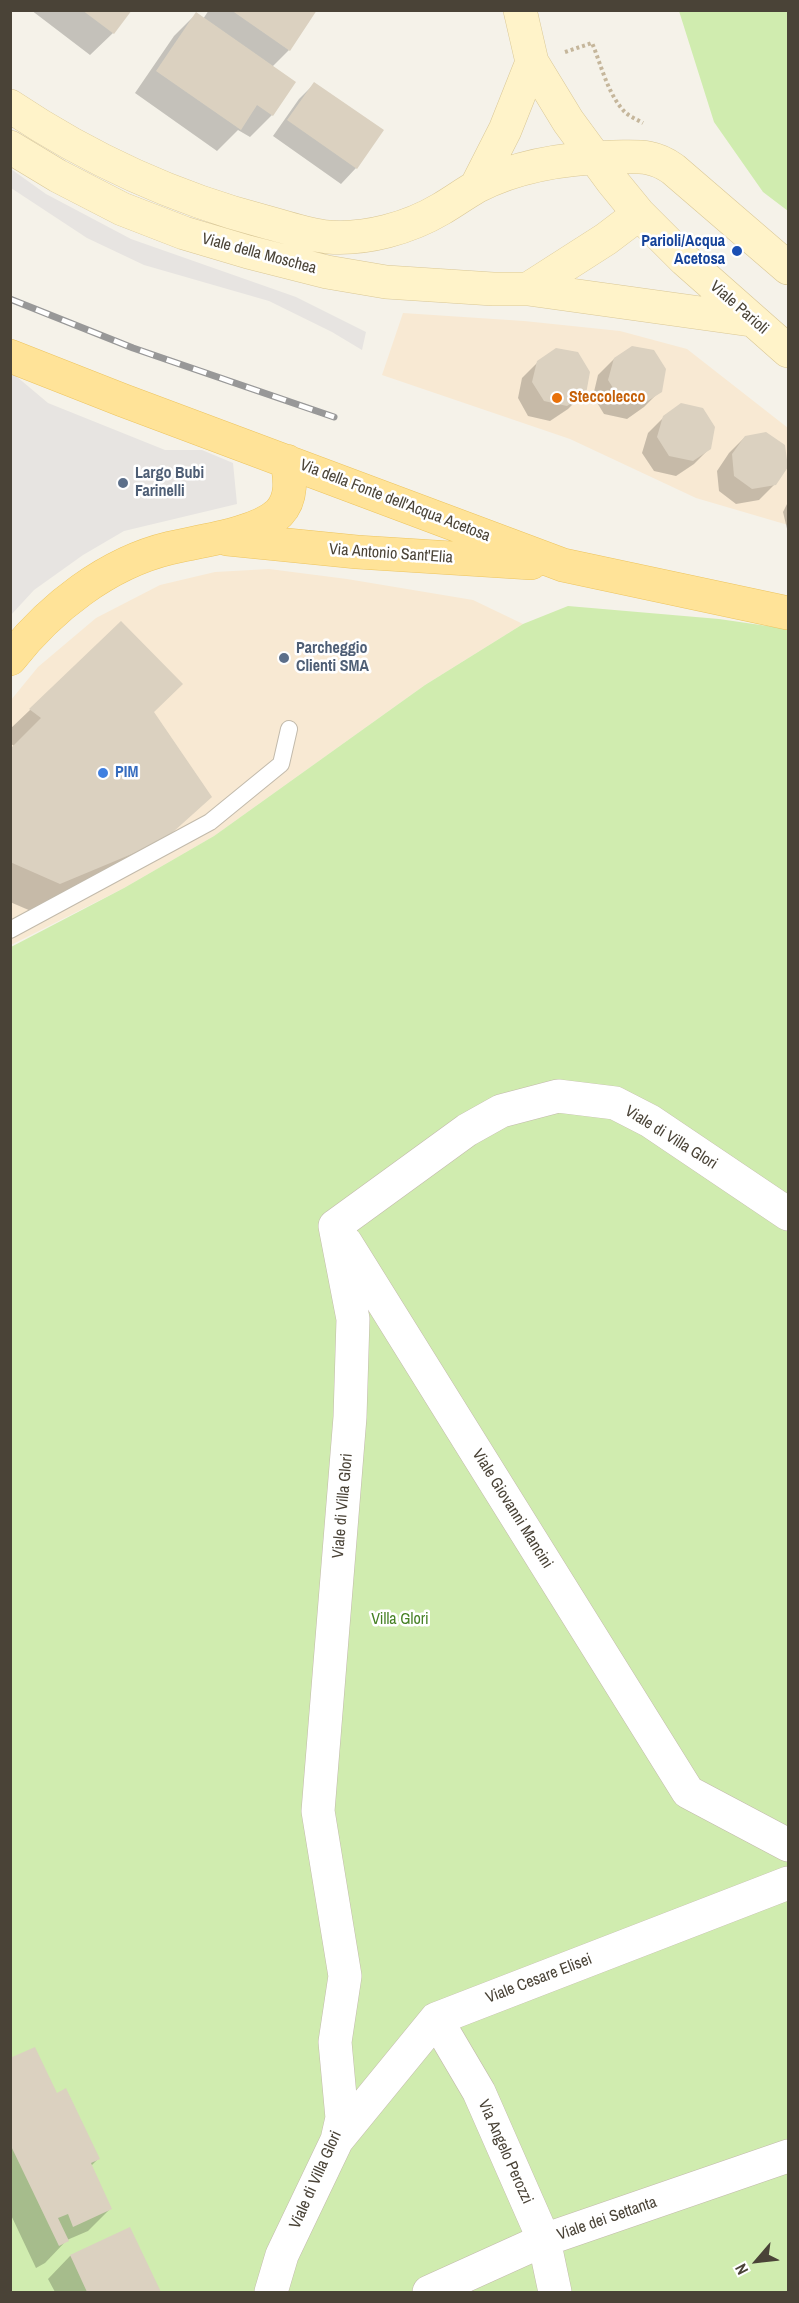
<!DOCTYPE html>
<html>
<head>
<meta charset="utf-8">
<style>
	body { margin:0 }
	#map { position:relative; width:799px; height:2303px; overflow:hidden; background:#f5f2e9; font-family:"Archivo Narrow",sans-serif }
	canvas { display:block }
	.frame { position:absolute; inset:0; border:12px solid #4a4337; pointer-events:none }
	.north { position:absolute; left:727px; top:2231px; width:60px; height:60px; -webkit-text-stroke:4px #fff; paint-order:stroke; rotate:242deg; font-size:16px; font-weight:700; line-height:24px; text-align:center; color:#4a4337 }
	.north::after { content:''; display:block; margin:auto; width:21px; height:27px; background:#4a4337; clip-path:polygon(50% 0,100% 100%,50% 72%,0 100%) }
</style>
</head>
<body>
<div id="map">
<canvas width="799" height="2303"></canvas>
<div class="frame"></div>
<div class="north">N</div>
</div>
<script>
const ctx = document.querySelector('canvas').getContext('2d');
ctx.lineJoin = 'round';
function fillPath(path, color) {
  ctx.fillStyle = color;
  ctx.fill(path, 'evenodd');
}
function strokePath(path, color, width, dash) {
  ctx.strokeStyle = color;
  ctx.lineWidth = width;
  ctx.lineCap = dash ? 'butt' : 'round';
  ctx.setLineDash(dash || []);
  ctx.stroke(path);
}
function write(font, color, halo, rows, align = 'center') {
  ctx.font = font + ' "Archivo Narrow",sans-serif';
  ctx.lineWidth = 5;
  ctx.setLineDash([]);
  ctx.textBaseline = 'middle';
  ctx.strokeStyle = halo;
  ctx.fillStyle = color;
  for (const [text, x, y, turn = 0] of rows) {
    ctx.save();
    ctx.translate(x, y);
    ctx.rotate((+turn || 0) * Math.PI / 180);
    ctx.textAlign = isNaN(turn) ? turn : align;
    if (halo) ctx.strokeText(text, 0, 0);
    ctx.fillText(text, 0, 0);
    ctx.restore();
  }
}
fillPath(new Path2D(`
	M403 313 524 321 620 331 687 349 788 428V525L696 498 570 439 382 375Z
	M269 569 347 579 473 600 523 624 425 685 214 836 124 888 11 945V700L38 667 96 618 160 585 215 572Z`), '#f8e9d3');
fillPath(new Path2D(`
	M679 11H788V211L763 192 714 122Z
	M568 606 719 619 788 629V2292H11V947L124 888 214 836 425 685 523 624Z`), '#d0ecaf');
fillPath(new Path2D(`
	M11 169 46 194 131 239 296 297 366 332 362 350 332 332 269 301 144 265 87 238 11 188Z
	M10 371 48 403 165 450H202L233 463 237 504 124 531 83 555 34 590 11 615Z`), '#e7e4e1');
fillPath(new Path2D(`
	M31 10H130L113 33 90 55Z
	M209 10H316L289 50 272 67 294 83 272 115 250 137 238 130 217 151 135 93 174 36 196 14 203 19Z
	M314 84 382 131 356 168 341 184 273 136 299 99Z
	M614 359 660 391 644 407 627 419 604 414 593 396 598 375Z
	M538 362 584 393 568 409 550 421 528 416 518 398 522 378Z
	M664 417 710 448 694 464 676 476 654 471 642 453 648 433Z
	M745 437 775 484 759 500 736 504 719 491 717 471 729 453Z
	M788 502V533L783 512Z
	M30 710 152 712 210 797 133 868 31 911 10 902V750L14 746 10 743V729Z
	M10 2060 57 2095 98 2159 90 2167 110 2209 88 2231 67 2240 45 2263 36 2268 10 2213Z
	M129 2229 159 2292H55L48 2279 70 2256Z`), '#0003');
fillPath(new Path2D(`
	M82 10H132L114 34Z
	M231 10H317L290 51Z
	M196 12 296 82 273 116 257 105 241 130 156 71Z
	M314 82 384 130 357 169 287 120Z
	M632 346 654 350 666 369 662 392 643 404 620 399 608 380 614 358Z
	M556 348 578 352 590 372 586 394 567 406 544 401 532 382 537 361Z
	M681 403 703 408 715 427 711 449 693 461 669 456 657 437 663 416Z
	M766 432 785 445 788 467 776 485 752 489 734 476 732 454 745 436Z
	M121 621 183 684 154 712 212 797 163 841 60 884 10 862V749L41 718 29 709Z
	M35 2047 57 2093 66 2088 100 2159 91 2163 112 2209 73 2227 68 2214 58 2218 69 2241 59 2246 10 2144V2058Z
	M130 2227 161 2292H87L70 2255Z`), '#dbd1c0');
const lane = new Path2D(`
	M10 930 210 822 281 764 289 729`);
const street = new Path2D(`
	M335 1226 467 1130 501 1111 558 1096 615 1103 650 1121 788 1214
	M346 1243 688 1792 788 1845
	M436 2019 479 2092 544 2240 555 2292
	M337 2140 436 2019 788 1883
	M271 2292 282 2255 337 2140 342 2118 335 2042 345 1976 318 1811 350 1417 353 1319 335 1226
	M429 2292 544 2240 788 2156`);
const secondary = new Path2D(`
	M520 10 532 62 568 121 612 181 639 214 685 260 788 351
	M10 106C89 159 174 198 266 222 286 227 307 235 328 237 366 240 409 228 441 209 453 202 464 194 476 187 516 166 567 158 613 157 637 157 652 154 673 169L788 268
	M10 147 58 176 122 209 184 233 248 252 327 272 386 282 493 289H528L751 320
	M476 187 505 130 532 62
	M528 289 606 239 639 214`);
const primary = new Path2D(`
	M10 356 122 400 563 565 788 613
	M227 539 357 552 531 563
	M10 659C50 608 107 563 170 548 200 541 257 534 279 513 293 498 290 479 287 461`);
strokePath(lane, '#c2baab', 18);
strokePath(street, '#c2baab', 34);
strokePath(secondary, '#d9c796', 34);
strokePath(primary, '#ecc460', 34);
strokePath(new Path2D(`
	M565 52 592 43C601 64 607 92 623 110 628 116 636 119 643 123`), '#c5b69b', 4, [3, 3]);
strokePath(lane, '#fff', 16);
strokePath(street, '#fff', 33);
strokePath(secondary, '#fff3c9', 33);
strokePath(primary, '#ffe398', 33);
const rail = new Path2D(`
	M10 299 133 348 334 417`);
strokePath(rail, '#989898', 7);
strokePath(rail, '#fff', 4.5, [14]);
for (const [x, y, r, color] of [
	[737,251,6,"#1a4fb4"],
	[557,398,6,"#e8710a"],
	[123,483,6,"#5c6f8a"],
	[284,658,6,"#5c6f8a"],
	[103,773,6,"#3f7fe0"]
]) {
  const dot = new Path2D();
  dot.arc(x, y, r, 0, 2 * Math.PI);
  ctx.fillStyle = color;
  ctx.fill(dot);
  strokePath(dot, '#fff', 2);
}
write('bold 16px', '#164399', '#fff', [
	["Parioli/Acqua",725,242],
	["Acetosa",725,260]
], 'right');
write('16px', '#4a4337', '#fff', [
	["Viale della Moschea",259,254,15],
	["Viale Parioli",739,308,41],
	["Via della Fonte dell'Acqua Acetosa",395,501,21],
	["Via Antonio Sant'Elia",391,554,4],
	["Viale di Villa Glori",671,1138,32],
	["Viale di Villa Glori",343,1506,-85],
	["Viale Giovanni Mancini",512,1509,58],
	["Viale Cesare Elisei",539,1979,-21],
	["Via Angelo Perozzi",505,2152,66],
	["Viale di Villa Glori",316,2180,-66],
	["Viale dei Settanta",607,2219,-19]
]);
write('bold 16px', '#c56008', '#fff', [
	["Steccolecco",569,398]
], 'left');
write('bold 16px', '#4e5e75', '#fff', [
	["Largo Bubi",135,474],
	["Farinelli",135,492],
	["Parcheggio",296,649],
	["Clienti SMA",296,667]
], 'left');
write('bold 16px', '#366cbe', '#fff', [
	["PIM",115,773]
], 'left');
write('16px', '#468125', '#fff', [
	["Villa Glori",400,1620]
]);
</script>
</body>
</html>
